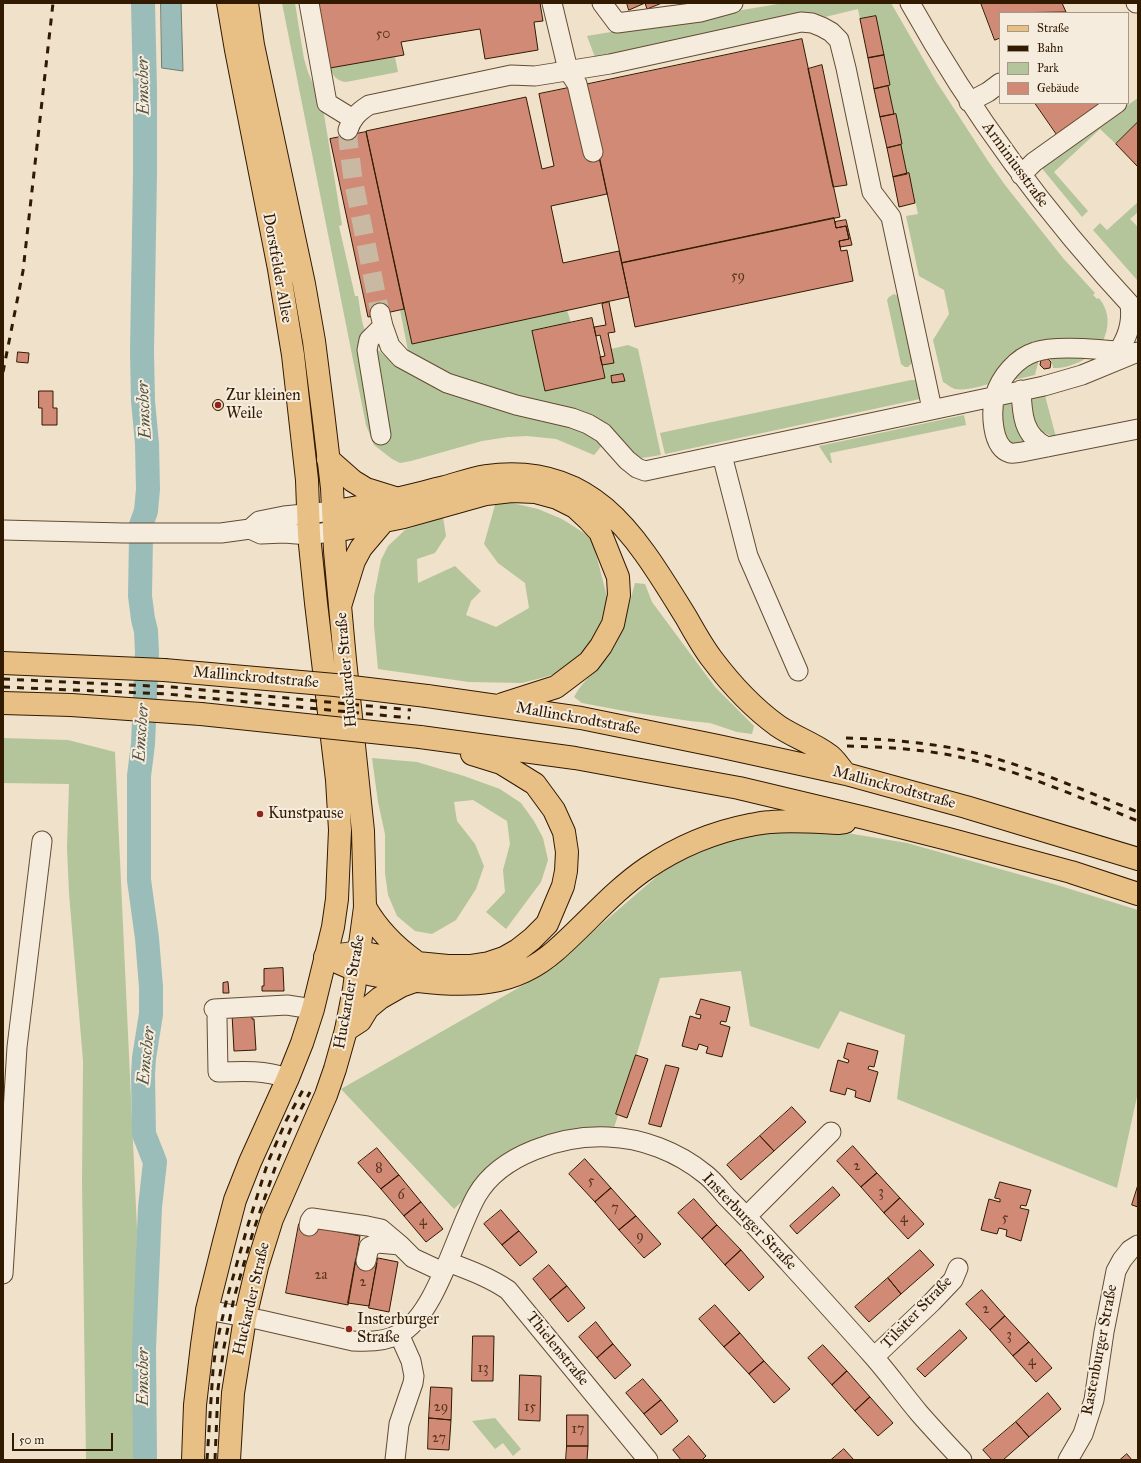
<!DOCTYPE html>
<html>
<head>
<meta charset="utf-8">
<style>
	body { margin:0 }
	#map { position:relative; width:1141px; height:1463px; overflow:hidden; background:#f0e1ca; font-family:"IM FELL Great Primer",serif }
	canvas { display:block }
	.frame { position:absolute; inset:0; border:4px solid #321a00; pointer-events:none }
	.legend { position:absolute; left:999px; top:12px; width:130px; height:92px; box-sizing:border-box; background:#f5ecdd; border:1px solid #a79885; margin:0; padding:5px 7px; list-style:none; font-size:12px; color:#321a00 }
	.legend li { display:flex; align-items:center; gap:8px; height:20px }
	.legend b { width:20px; border:1px solid #a79885 }
	.scale { position:absolute; left:12px; top:1433px; width:101px; height:18px; box-sizing:border-box; border:2px solid #321a00; border-top:0; padding-left:5px; font-size:12px; line-height:14px; white-space:nowrap; color:#321a00; -webkit-text-stroke:3px #f5ecdd; paint-order:stroke }
</style>
</head>
<body>
<div id="map">
<canvas width="1141" height="1463"></canvas>
<div class="frame"></div>
<ul class="legend">
<li><b style="height:5px;background:#e8c085"></b>Straße</li>
<li><b style="height:5px;background:#321a00"></b>Bahn</li>
<li><b style="height:11px;background:#b4c49b"></b>Park</li>
<li><b style="height:11px;background:#d18a75"></b>Gebäude</li>
</ul>
<div class="scale">50 m</div>
</div>
<script>
const ctx = document.querySelector('canvas').getContext('2d');
ctx.lineJoin = 'round';
function fillPath(path, color) {
  ctx.fillStyle = color;
  ctx.fill(path, 'evenodd');
}
function strokePath(path, color, width, dash) {
  ctx.strokeStyle = color;
  ctx.lineWidth = width;
  ctx.lineCap = dash ? 'butt' : 'round';
  ctx.setLineDash(dash || []);
  ctx.stroke(path);
}
function write(font, color, halo, rows, align = 'center') {
  ctx.font = font + ' "IM FELL Great Primer",serif';
  ctx.lineWidth = 4;
  ctx.setLineDash([]);
  ctx.textBaseline = 'middle';
  ctx.strokeStyle = halo;
  ctx.fillStyle = color;
  for (const [text, x, y, turn = 0] of rows) {
    ctx.save();
    ctx.translate(x, y);
    ctx.rotate((+turn || 0) * Math.PI / 180);
    ctx.textAlign = isNaN(turn) ? turn : align;
    if (halo) ctx.strokeText(text, 0, 0);
    ctx.fillText(text, 0, 0);
    ctx.restore();
  }
}
fillPath(new Path2D(`
	M282 3H295L304 59 308 72 323 108 342 225 339 226 355 296H358C360 307 361 322 366 333 374 351 392 361 408 371L572 425 604 443 594 455 556 439 527 436 508 437 482 441 411 461 400 463 392 459 374 445 366 425Z
	M784 3H891L936 81 988 161 1005 185 1063 258 1095 293 1093 295 1097 299 1099 298C1110 312 1110 327 1102 343L1047 344 992 383C981 386 967 391 955 389 951 388 947 384 943 382L933 340 949 314 944 290 919 276 906 216 918 214 909 173 907 174 901 145 902 144 896 114H894L888 86 890 85 876 16 860 19 858 9 825 17 813 13 596 60 587 36Z
	M395 57 398 72 346 82C337 81 333 76 330 68Z
	M1138 98V122L1116 144 1100 129 1054 172 1088 211 1082 217 1040 166Z
	M1138 202V212L1130 219 1138 227V279L1137 280 1093 230 1100 223 1107 230Z
	M894 294 900 297 913 362 908 367H905L901 364 887 300 889 297Z
	M404 309 412 344 567 310 571 323 532 331 545 391 605 378 602 365 614 362 611 349 628 345 638 349 661 455 642 458 633 453 573 412 452 377 409 356 400 310Z
	M1093 354C1082 362 1066 369 1053 368L1052 362 1047 356 1039 359 1035 375 1009 381 1039 356Z
	M911 380H915L919 384 920 399 665 454 660 433Z
	M1044 392 1056 437C1032 431 1034 420 1029 399Z
	M1006 403 1013 405 1024 436V440L1020 444 1011 447 1001 435 1003 405Z
	M964 415 966 425 830 453 832 463H830L819 446Z
	M508 502 538 509 562 519 592 538 607 597 606 614 602 630 576 665 564 671 545 677 522 683 469 682 378 669 374 626V596L381 560 388 546 405 530 443 517 446 536 435 553 417 559 418 583 455 566 481 591 471 601 466 615 496 627 529 608 525 583 498 563 484 544 495 505Z
	M635 583 645 584 652 602 715 687 754 726 752 734 737 732 710 723 690 721 630 712 582 703 574 697C583 679 601 668 612 651 625 629 628 607 635 583Z
	M3 738 68 740 115 752 137 1229 135 1460H86L82 1182 83 1061 69 893 67 848 69 784 3 783Z
	M372 758 417 762 464 776 500 789 521 803 534 821 543 838 548 860 541 882 506 929 486 912 505 892 503 870 510 844 507 821 473 800 454 802 457 821 475 844 484 866 476 889 456 920 432 934 415 931 397 916 388 895 385 873V834L378 802Z
	M756 829 841 832 907 843 1057 885 1138 910V1092L1117 1188 897 1099 905 1035 840 1011 819 1049 750 1026 741 971 660 978 614 1128 495 1169 454 1209 341 1089 555 967 590 934 669 866Z
	M495 1418 521 1449 513 1456 503 1443 495 1449 472 1421Z`), '#b4c49b');
const water = new Path2D(`
	M161 3H181L183 71 162 68Z`);
fillPath(water, '#9abdba');
strokePath(water, '#707c70', 1);
strokePath(new Path2D(`
	M143 3 145 89V174L142 352 143 401 147 444 148 489 146 511 141 525V537L140 596 143 619 146 631 147 653 143 744 139 776V880L147 938 151 987V1014L144 1058 143 1075 144 1134 155 1162 150 1207 144 1348 145 1460`), '#9abdba', 24);
const building = new Path2D(`
	M319 3H540L543 21 534 22 538 50 485 59 480 29 401 42 404 55 330 68Z
	M627 3H662L647 9 645 3 629 10Z
	M981 3H1062L1066 12 1000 13V38L995 40Z
	M876 16 884 55 868 58 860 19Z
	M802 39 840 217 622 263 584 85Z
	M884 55 890 85 874 89 868 58Z
	M822 65 847 185 833 187 808 69Z
	M888 86 894 114 880 117 874 89Z
	M573 87 599 157 607 194 551 206 563 263 619 251 629 297 412 344 366 131 526 97 542 169 554 166 539 94Z
	M1035 103H1104L1058 136Z
	M896 114 902 144 887 148 880 117Z
	M1138 122V167L1116 144Z
	M366 132 404 309 368 317 330 139Z
	M901 145 907 174 893 177 887 148Z
	M909 173 915 203 899 207 893 177Z
	M834 218 836 228 846 226 849 239 839 241 841 251 847 250 853 281 635 327 622 263Z
	M846 220 852 245 840 247 839 241 849 239 846 226 836 228 835 222Z
	M609 302 615 332 608 333 614 363 602 365 600 357 605 356 600 335 596 336 594 327 606 325 602 304Z
	M592 318 605 378 545 391 532 331Z
	M18 352 29 353 28 363 17 362Z
	M1047 358 1051 362 1050 368 1044 369 1040 365 1041 360Z
	M623 374 625 381 612 383 611 376Z
	M39 391H53V408H57V425H42V408H39Z
	M212.5 405a5.5 5.5 0 1 1 11 0a5.5 5.5 0 1 1-11 0Z
	M283 968 284 991H262V986H264V969Z
	M228 982 229 993H223V983Z
	M701 999 730 1007 726 1022 721 1021 720 1024 730 1027 722 1057 706 1053 708 1047 699 1044 697 1050 682 1046 690 1016 700 1019 701 1015 696 1014Z
	M252 1013V1019H254L256 1050 234 1051 232 1014Z
	M848 1043 878 1051 874 1067 869 1066 868 1069 878 1072 870 1102 855 1097 856 1091 847 1088 845 1095 830 1091 838 1060 848 1063 849 1060 844 1058Z
	M636 1055 648 1059 627 1118 616 1114Z
	M666 1065 679 1068 661 1127 649 1124Z
	M792 1107 806 1122 774 1151 760 1136Z
	M760 1136 774 1151 741 1180 727 1165Z
	M853 1146 877 1173 861 1187 837 1161Z
	M377 1148 399 1175 381 1189 358 1163Z
	M585 1159 611 1188 595 1202 569 1174Z
	M877 1173 900 1198 884 1213 861 1187Z
	M399 1175 421 1202 404 1216 381 1189Z
	M1000 1182 1031 1190 1026 1206 1021 1205 1020 1208 1029 1210 1021 1241 1006 1236 1007 1230 999 1228 997 1234 981 1230 989 1199 1000 1202V1199L995 1198Z
	M1138 1185V1207L1132 1205Z
	M833 1187 840 1195 797 1234 790 1226Z
	M611 1188 636 1216 619 1230 595 1202Z
	M900 1198 924 1224 908 1239 884 1213Z
	M694 1199 717 1225 702 1239 678 1213Z
	M421 1202 443 1229 426 1242 404 1216Z
	M501 1210 519 1231 502 1245 484 1224Z
	M636 1216 661 1244 644 1258 619 1230Z
	M299 1224 360 1236 348 1305 286 1293Z
	M717 1225 741 1250 725 1265 702 1239Z
	M519 1231 537 1252 520 1266 502 1245Z
	M741 1250 764 1277 749 1291 725 1265Z
	M920 1250 934 1265 901 1294 888 1278Z
	M378 1258 398 1262 389 1312 369 1308Z
	M356 1259 377 1263 369 1306 348 1303Z
	M549 1265 567 1286 550 1300 533 1279Z
	M888 1278 901 1294 869 1322 855 1307Z
	M567 1286 585 1308 568 1322 550 1300Z
	M982 1290 1005 1316 990 1330 966 1304Z
	M715 1305 740 1333 724 1347 699 1319Z
	M1005 1316 1029 1342 1013 1356 990 1330Z
	M596 1322 613 1344 597 1358 579 1337Z
	M960 1330 967 1338 925 1377 917 1369Z
	M740 1333 764 1361 749 1374 724 1347Z
	M473 1336H494L493 1381H472Z
	M1029 1342 1052 1368 1036 1382 1013 1356Z
	M613 1344 631 1365 615 1379 597 1358Z
	M823 1345 847 1371 832 1385 808 1358Z
	M764 1361 790 1389 774 1403 749 1374Z
	M847 1371 870 1397 855 1411 832 1385Z
	M520 1375 541 1376 540 1421 519 1420Z
	M643 1379 661 1400 644 1414 626 1393Z
	M431 1387 452 1388 451 1420 429 1418Z
	M1048 1393 1061 1409 1029 1437 1016 1422Z
	M870 1397 893 1423 878 1436 855 1411Z
	M661 1400 678 1421 661 1435 644 1414Z
	M567 1415H588V1446H567Z
	M429 1418 451 1420 449 1450 428 1449Z
	M1016 1422 1029 1437 1003 1460H992L983 1450Z
	M689 1436 706 1456 702 1460H681L673 1450Z
	M567 1446H588L587 1460H566Z
	M844 1449 854 1460H831Z
	M1127 1454 1132 1460H1120Z`);
fillPath(building, '#d18a75');
strokePath(building, '#321a00', 1);
strokePath(new Path2D(`
	M348 130V140L353 179 380 313`), '#cab9a2', 19, [19, 10]);
const minor = new Path2D(`
	M309 3 327 103 353 119
	M552 3 568 70 577 84 593 152
	M602 3 617 23 700 12 733 3
	M910 3C974 118 1048 217 1138 313
	M1136 3H1138
	M969 102 988 92 1000 83
	M348 130C352 118 358 112 369 105L511 75 535 76 610 64 801 22 812 23 822 27 831 32 839 40 846 68 872 192 891 217 932 409
	M1021 175 1034 162 1117 103
	M380 313 383 326 390 346 401 358 447 383 516 405 572 418 588 424 603 433 627 460 637 468 645 471 1044 386 1082 375 1138 352
	M1135 353C1110 350 1057 344 1035 352 1016 358 1001 377 995 395 991 411 991 447 1010 453 1013 454 1019 452 1022 452L1138 429
	M1112 359C1125 344 1133 326 1130 305
	M1021 390C1022 414 1023 436 1047 447
	M381 435 367 350 369 340 383 326
	M722 455 748 556 798 671
	M250 529 261 534 284 533 309 535 335 531
	M3 530 123 533H221L250 529 259 521 284 516 334 511
	M214 1009 287 1005 313 1009
	M217 1018 218 1072C244 1071 263 1070 288 1078
	M747 1216 831 1132
	M309 1226 310 1221 312 1218 367 1226 381 1229 400 1245 413 1258 443 1272
	M366 1261 369 1247 378 1243 400 1245
	M448 1262C469 1270 489 1277 508 1290L648 1460
	M3 1274 17 1047 42 841
	M207 1310 261 1320 353 1341C368 1342 385 1342 399 1334 436 1316 456 1231 477 1195 501 1154 563 1135 608 1137 642 1138 678 1152 705 1174 713 1180 720 1189 726 1196 745 1215 764 1235 782 1255 812 1288 843 1322 873 1356 889 1374 903 1394 919 1413 933 1429 947 1444 962 1460
	M874 1357 932 1302 953 1280 958 1268
	M395 1460 399 1424 413 1383 414 1376 411 1361 399 1334
	M1068 1460 1083 1434 1094 1400 1104 1332 1116 1271 1122 1260 1130 1250 1138 1245`);
const major = new Path2D(`
	M193 1460 195 1405 202 1345 207 1310 224 1242 235 1200 250 1162 288 1078 302 1043 313 1009 333 927 337 899 340 830 337 780 316 603 309 535 307 480 293 355 279 269 236 50 228 3
	M229 1460 233 1393 245 1318 257 1267 272 1219 326 1095 335 1069 346 1030 354 989 365 907 363 831 345 660 335 551 332 488 323 412 314 341 304 284 253 45 247 3`);
const highway = new Path2D(`
	M328 459 353 481 366 489 395 498
	M334 511C372 506 408 496 445 487 459 483 473 478 486 476 594 461 637 538 686 617 694 631 702 646 712 659 730 683 753 708 778 726 794 737 813 743 829 755 835 759 840 768 846 774
	M335 531 404 517 486 494 512 491 535 492 557 498 575 507 589 520 600 532 618 577 619 595 613 624 601 646 589 662 556 687 503 704
	M341 603 354 561 361 548 383 522
	M3 663 164 670
	M427 696 581 718 718 746 846 774 966 807 1138 859
	M3 703 71 705 201 714
	M420 737 575 758 739 788 865 818 948 839 1071 872 1138 894
	M365 907C378 930 394 946 415 961
	M325 957C336 961 347 967 359 971 378 977 398 979 418 981 469 987 514 987 555 951 586 924 613 891 647 868 678 847 714 832 750 825 757 824 764 822 771 822 793 820 816 822 838 823L845 822
	M326 957 359 952 417 963 448 966H470L489 963 504 958 518 950 532 939 547 924 563 886 566 871 567 852 564 832 554 810 535 784 501 763 472 754
	M346 1030 360 1021 368 1008 380 998 401 986 415 981`);
strokePath(minor, '#624c32', 21);
strokePath(major, '#321a00', 24);
strokePath(highway, '#321a00', 24);
strokePath(minor, '#f5ecdd', 19);
strokePath(major, '#e8c085', 22);
strokePath(highway, '#e8c085', 22);
strokePath(new Path2D(`
	M3 372 23 271 53 3
	M3 679 172 687 411 710
	M3 687 167 694 410 718
	M846 738C884 739 921 742 958 749 1020 762 1079 789 1138 812
	M847 746C886 747 925 749 964 758 1024 773 1081 798 1138 821
	M207 1460 213 1370 216 1346 227 1298 248 1225 268 1162 286 1121 304 1088
	M215 1460 218 1389 224 1347 234 1298 253 1232 276 1165 291 1128 310 1092`), '#321a00', 3, [7, 7]);
const highwayBridge = new Path2D(`
	M164 670 335 685 427 696
	M201 714 420 737`);
strokePath(highwayBridge, '#321a00', 24, []);
strokePath(highwayBridge, '#e8c085', 22);
for (const [x, y, r, color] of [
	[218,405,4,"#8f2418"],
	[260,814,4,"#8f2418"],
	[349,1329,4,"#8f2418"]
]) {
  const dot = new Path2D();
  dot.arc(x, y, r, 0, 2 * Math.PI);
  ctx.fillStyle = color;
  ctx.fill(dot);
  strokePath(dot, '#f5ecdd', 1.5);
}
write('14px', '#5a361d', null, [
	["50",383,35],
	["59",738,277],
	["2",857,1167],
	["8",379,1169],
	["5",591,1182],
	["3",881,1193],
	["6",401,1196],
	["7",615,1209],
	["4",904,1219],
	["5",1005,1219],
	["4",423,1222],
	["9",640,1237],
	["2a",321,1276],
	["2",363,1283],
	["2",986,1310],
	["3",1009,1336],
	["4",1032,1362],
	["13",483,1369],
	["29",441,1408],
	["15",530,1408],
	["17",578,1430],
	["27",439,1439]
]);
write('16px', '#321a00', '#f5ecdd', [
	["Arminiusstraße",1015,165,54],
	["Dorstfelder Allee",277,268,80],
	["Huckarder Straße",347,670,-95],
	["Mallinckrodtstraße",256,678,5],
	["Mallinckrodtstraße",578,719,10],
	["Mallinckrodtstraße",894,788,15],
	["Huckarder Straße",350,992,-80],
	["Insterburger Straße",749,1222,46],
	["Huckarder Straße",252,1299,-77],
	["Tilsiter Straße",917,1313,-46],
	["Thielenstraße",557,1349,51],
	["Rastenburger Straße",1100,1350,-79]
]);
write('16px', '#321a00', '#f5ecdd', [
	["Zur kleinen",226,396],
	["Weile",226,414],
	["Kunstpause",268,814],
	["Insterburger",357,1320],
	["Straße",357,1338]
], 'left');
write('italic 17px', '#565341', '#f5ecdd', [
	["Emscher",144,86,-91],
	["Emscher",145,410,-93],
	["Emscher",142,733,-86],
	["Emscher",147,1056,-84],
	["Emscher",144,1377,-90]
]);
</script>
</body>
</html>
